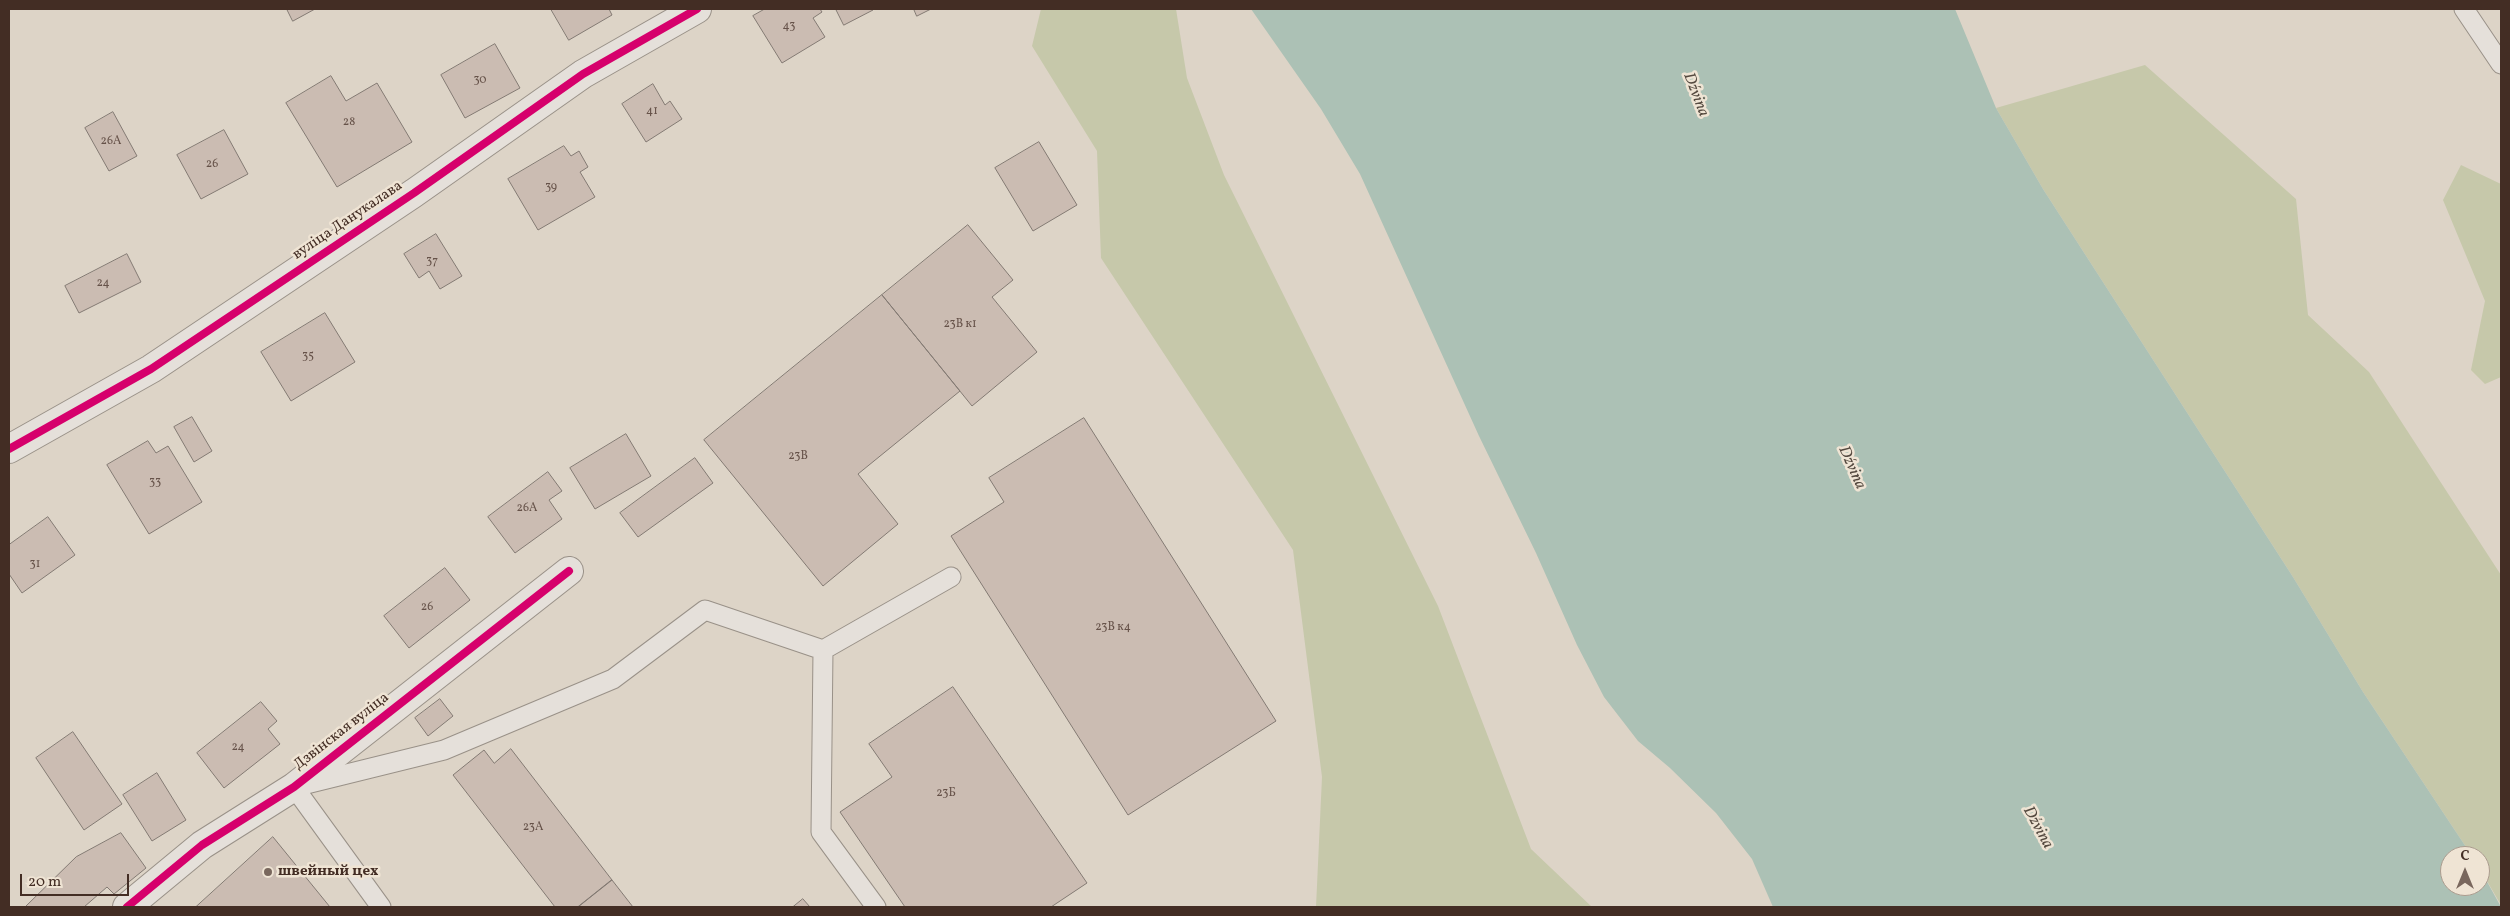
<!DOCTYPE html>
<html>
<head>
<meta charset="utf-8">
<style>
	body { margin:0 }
	#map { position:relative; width:2510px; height:916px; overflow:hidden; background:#ddd4c7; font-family:Vollkorn,serif }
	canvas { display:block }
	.frame { position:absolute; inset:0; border:10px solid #432d24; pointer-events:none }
	.north { position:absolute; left:2440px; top:846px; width:50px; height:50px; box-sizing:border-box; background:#efe4d4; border:1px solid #aa9b8e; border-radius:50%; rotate:0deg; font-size:14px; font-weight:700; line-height:20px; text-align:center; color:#432d24 }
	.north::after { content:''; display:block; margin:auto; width:18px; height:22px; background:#79675d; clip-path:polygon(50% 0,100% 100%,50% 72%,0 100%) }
	.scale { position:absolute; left:20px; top:874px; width:109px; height:22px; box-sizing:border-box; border:2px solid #432d24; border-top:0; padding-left:6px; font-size:15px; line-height:18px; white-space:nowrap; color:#432d24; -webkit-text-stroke:4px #efe4d4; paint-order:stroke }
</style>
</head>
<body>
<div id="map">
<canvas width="2510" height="916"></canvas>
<div class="frame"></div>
<div class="north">С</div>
<div class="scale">20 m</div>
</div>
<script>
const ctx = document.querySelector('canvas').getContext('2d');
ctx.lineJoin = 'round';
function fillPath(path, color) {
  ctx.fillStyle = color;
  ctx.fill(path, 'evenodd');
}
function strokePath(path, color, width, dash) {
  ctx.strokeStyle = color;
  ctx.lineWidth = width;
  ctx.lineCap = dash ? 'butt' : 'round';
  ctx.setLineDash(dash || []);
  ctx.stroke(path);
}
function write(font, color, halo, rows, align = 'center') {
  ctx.font = font + ' Vollkorn,serif';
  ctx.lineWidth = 5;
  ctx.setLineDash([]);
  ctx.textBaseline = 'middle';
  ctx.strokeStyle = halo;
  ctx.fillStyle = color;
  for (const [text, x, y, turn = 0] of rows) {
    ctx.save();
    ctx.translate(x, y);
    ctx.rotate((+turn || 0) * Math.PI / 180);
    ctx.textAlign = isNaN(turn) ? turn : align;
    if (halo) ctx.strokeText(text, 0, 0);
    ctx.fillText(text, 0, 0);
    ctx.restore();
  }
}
fillPath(new Path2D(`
	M1041 9H1176L1187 78 1224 175 1438 606 1531 849 1592 907H1316L1322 777 1293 550 1101 258 1097 151 1032 46Z
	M2145 65 2296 199 2308 315 2369 372 2501 575V905L2480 869V856H2472L2363 692 2293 577 2043 189 1996 108Z
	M2461 165 2501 184V377L2485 384 2471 370 2485 301 2443 200Z`), '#c6c8aa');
fillPath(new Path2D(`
	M1251 9H1955L1996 108 2043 189 2293 577 2363 692 2472 856H2450V886H2480V869L2501 907H1773L1752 859 1716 813 1670 768 1638 741 1604 697 1577 645 1536 553 1479 436 1360 174 1321 109Z`), '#acc1b5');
const building = new Path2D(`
	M287 9H315L293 21Z
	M551 9H609L612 15 569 40Z
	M765 9H820L822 12 813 18 825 37 782 63 753 16Z
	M836 9H872L873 10 844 25Z
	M914 9H931L917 16Z
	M495 44 520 88 465 118 441 75Z
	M331 76 346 101 377 83 412 142 337 187 286 103Z
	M653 84 665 105 670 101 682 119 646 142 622 104Z
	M113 112 137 156 109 171 85 128Z
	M224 130 248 174 201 199 177 155Z
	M1039 142 1077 205 1033 231 995 168Z
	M564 146 571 156 579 151 588 167 580 172 595 197 538 230 508 179Z
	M968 225 1013 280 992 297 1037 352 972 406 882 295Z
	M436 234 462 276 440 289 429 271 419 278 404 254Z
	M127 254 141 282 79 313 65 286Z
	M882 295 960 391 858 474 898 524 823 586 704 440Z
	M325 313 355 362 291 401 261 352Z
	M192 417 212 451 194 462 174 427Z
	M1084 418 1276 721 1128 815 951 536 1004 502 989 478Z
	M626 434 651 476 595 509 570 468Z
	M148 441 156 453 168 446 202 502 149 534 107 465Z
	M695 458 713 483 638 537 620 513Z
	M548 472 562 491 549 500 562 519 515 553 488 517Z
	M48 517 75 555 22 593 9 574V545Z
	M445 568 470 600 409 648 384 616Z
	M953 687 1087 883 1051 907H905L840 812 892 777 869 744Z
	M440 699 453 716 428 736 415 718Z
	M261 702 277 721 268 729 280 744 224 788 197 753Z
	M73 732 122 804 84 830 36 758Z
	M511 749 612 880 578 907H555L453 775 484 750 494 763Z
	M157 773 186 820 152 841 123 795Z
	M121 833 146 868 114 894 107 887 84 907H25L76 857Z
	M273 837 330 907H196Z
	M612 880 633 907H578Z
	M803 899 810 907H793Z`);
fillPath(building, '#cbbcb2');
strokePath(building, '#837a73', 1);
const service = new Path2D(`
	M2464 9 2501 64
	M823 650 821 832 876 907
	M381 907 294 787 444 750 613 679 705 610 823 650 951 577`);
const minor = new Path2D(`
	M9 449 151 369 414 193 583 74 697 9
	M127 907 202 845 294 787 569 571`);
strokePath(service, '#999188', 21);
strokePath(minor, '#999188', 30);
strokePath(service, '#e5e0da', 19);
strokePath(minor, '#e5e0da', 28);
strokePath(new Path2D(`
	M9 449 151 369 414 193 583 74 697 9
	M127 907 202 845 294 787 569 571`), '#d6006c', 8);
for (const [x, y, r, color] of [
	[268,872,5,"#79675d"]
]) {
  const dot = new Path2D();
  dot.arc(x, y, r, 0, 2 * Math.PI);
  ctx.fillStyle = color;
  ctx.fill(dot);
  strokePath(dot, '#efe4d4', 2);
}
write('12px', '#665249', null, [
	["43",789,27],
	["30",480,81],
	["41",652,112],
	["28",349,123],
	["26А",111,142],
	["26",212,165],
	["39",551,188],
	["37",432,262],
	["24",103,284],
	["23В к1",960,325],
	["35",308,357],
	["23В",798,457],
	["33",155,483],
	["26А",527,509],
	["31",35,565],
	["26",427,608],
	["23В к4",1113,628],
	["24",238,748],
	["23Б",946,794],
	["23А",533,828]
]);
write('15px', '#432d24', '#efe4d4', [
	["вуліца Данукалава",348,221,-34],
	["Дзвінская вуліца",342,732,-38]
]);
write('bold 15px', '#432d24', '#efe4d4', [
	["швейный цех",278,872]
], 'left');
write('italic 16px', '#54493f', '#efe4d4', [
	["Dźvina",1695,95,69],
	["Dźvina",1851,468,66],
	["Dźvina",2037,828,61]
]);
</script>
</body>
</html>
